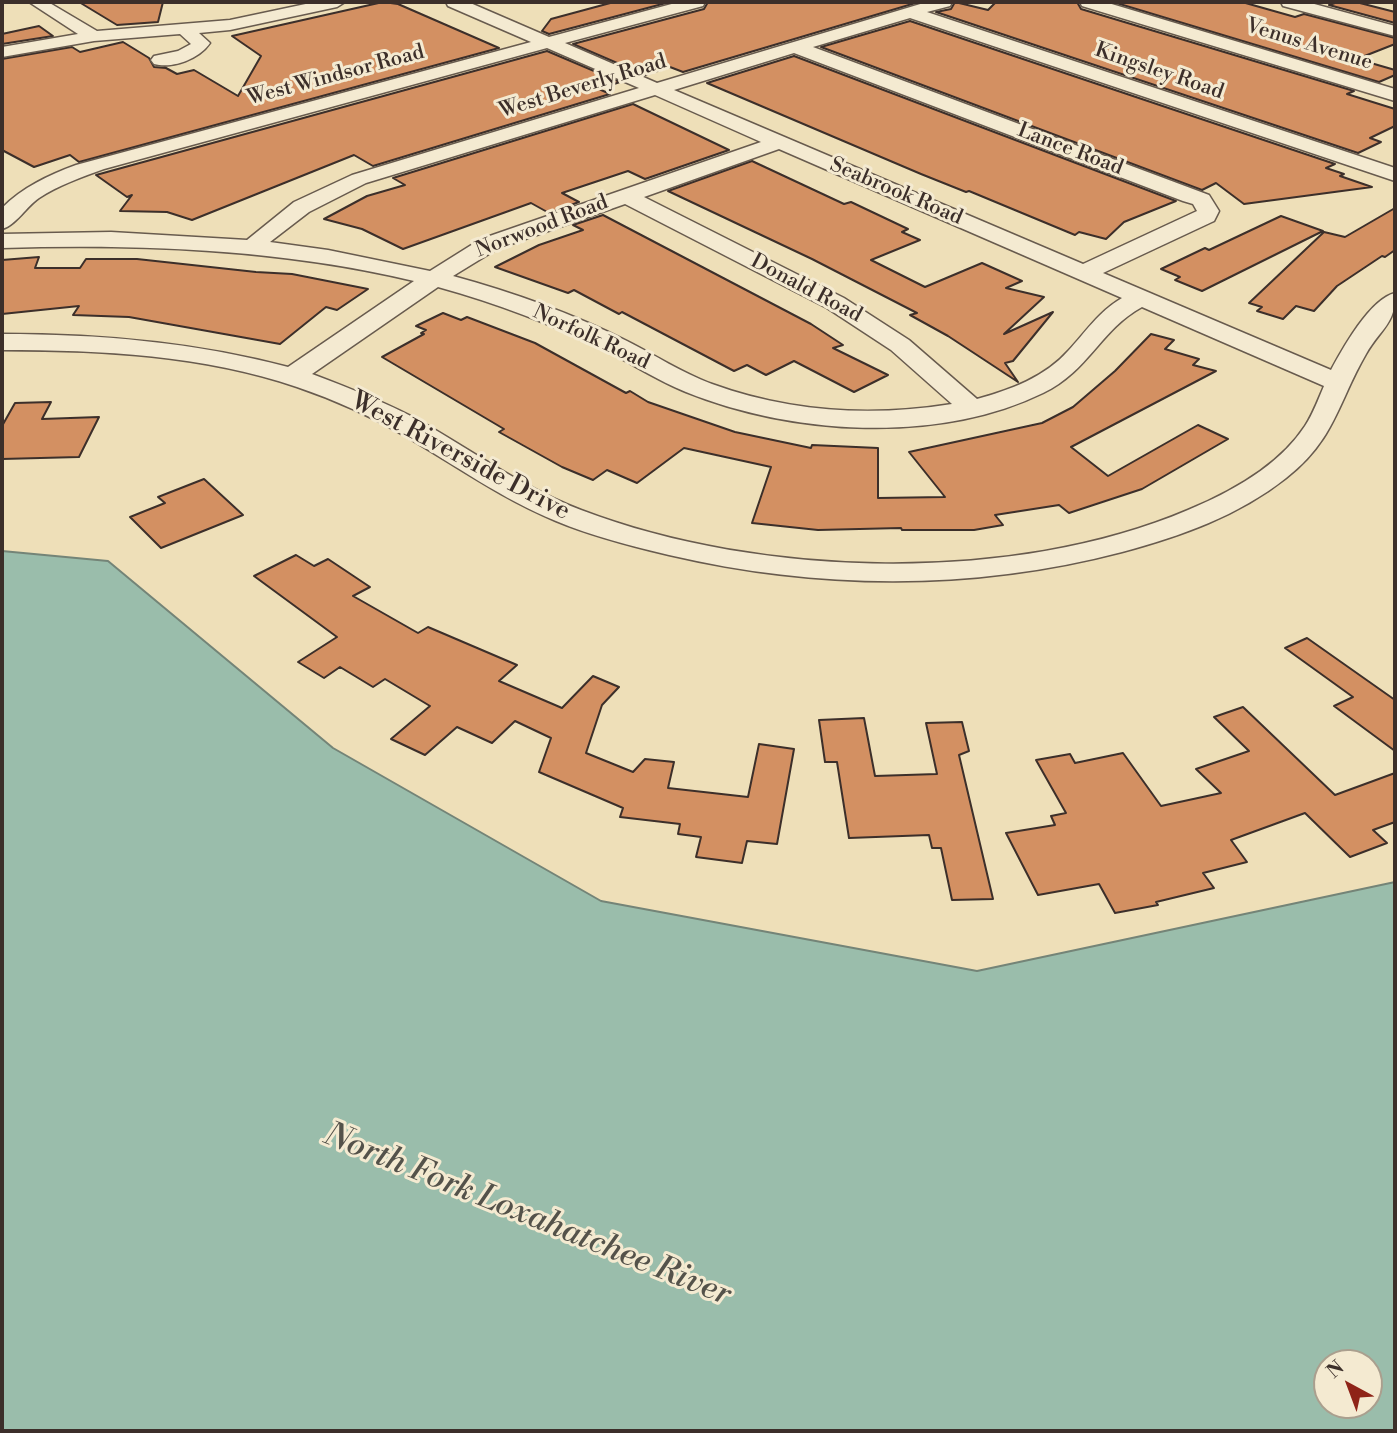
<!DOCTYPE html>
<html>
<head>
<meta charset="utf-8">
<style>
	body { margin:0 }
	#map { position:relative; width:1397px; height:1433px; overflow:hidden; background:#eedfb8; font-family:"Libre Bodoni",serif }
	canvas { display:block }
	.frame { position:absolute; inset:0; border:4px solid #3c2f2a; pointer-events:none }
	.north { position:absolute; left:1313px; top:1349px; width:70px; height:70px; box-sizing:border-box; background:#f4ead1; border:2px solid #aa9f8e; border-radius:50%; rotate:319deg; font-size:19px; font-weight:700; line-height:28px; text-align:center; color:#3c2f2a }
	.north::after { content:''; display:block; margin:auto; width:24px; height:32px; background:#8f2418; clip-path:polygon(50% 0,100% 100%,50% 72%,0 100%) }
</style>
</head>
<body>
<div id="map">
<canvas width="1397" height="1433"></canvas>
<div class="frame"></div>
<div class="north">N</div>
</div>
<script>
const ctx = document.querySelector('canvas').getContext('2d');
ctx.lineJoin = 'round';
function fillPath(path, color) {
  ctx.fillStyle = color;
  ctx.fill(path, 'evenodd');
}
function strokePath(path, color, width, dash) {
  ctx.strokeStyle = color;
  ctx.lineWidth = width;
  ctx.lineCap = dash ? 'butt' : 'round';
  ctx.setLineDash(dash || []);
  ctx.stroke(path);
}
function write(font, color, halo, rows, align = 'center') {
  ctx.font = font + ' "Libre Bodoni",serif';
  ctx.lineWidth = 6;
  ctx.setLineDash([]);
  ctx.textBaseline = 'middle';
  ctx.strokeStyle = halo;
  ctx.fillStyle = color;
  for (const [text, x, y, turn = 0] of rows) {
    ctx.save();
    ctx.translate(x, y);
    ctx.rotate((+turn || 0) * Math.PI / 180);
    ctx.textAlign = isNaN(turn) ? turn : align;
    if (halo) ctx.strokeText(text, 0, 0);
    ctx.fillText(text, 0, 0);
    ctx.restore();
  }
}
const water = new Path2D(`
	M2 551 108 561 333 748 601 901 977 971 1395 882V1431H2ZM1327 1363H1369V1405H1327Z`);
fillPath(water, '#9abdab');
strokePath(water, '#748477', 2);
const building = new Path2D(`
	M79 2H163L158 22 117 25Z
	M383 2 398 4 499 48 79 162 70 155 34 167 2 150V59L72 47 80 52 123 42 149 58 154 67 166 68 177 74 194 70 238 96 261 56 232 36Z
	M614 2H670L549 34 542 31 551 19Z
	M708 2H919L683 72 670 67 645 75 573 44 704 9Z
	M955 2 988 10 996 2H1077L1081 9 1354 91 1347 94 1395 109V126L1370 138 1381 142 1358 153 936 12 951 9Z
	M1113 2H1242L1295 17 1304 14 1395 38V44L1357 59 1395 70V75L1379 82Z
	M1338 2H1356L1395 12V23L1329 5Z
	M910 21 1335 164 1326 168 1344 174 1340 176 1372 187 1244 204 1216 183 1202 190 821 47Z
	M39 26 53 36 2 44V34Z
	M547 51 620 82 599 89 610 94 373 166 354 155 192 220 167 212 120 211 132 195 127 197 96 175Z
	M794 56 1176 201 1124 222 1106 239 1079 232 1075 235 969 191 966 192 921 174 707 83Z
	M633 104 729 150 645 179 628 171 562 193 579 202 549 213 531 203 403 249 362 229 324 219 367 196 405 185 393 178Z
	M752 161 844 204 851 202 908 229 902 232 920 240 871 260 925 287 982 263 1022 281 1006 288 1044 297 1004 334 1053 312 1013 361 1005 363 1018 382 948 336 910 315 917 313 812 259 668 191Z
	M1395 208V250L1385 257 1382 256 1337 286 1314 311 1296 306 1283 319 1257 311 1262 307 1249 303 1324 232 1345 237Z
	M603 215 811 324 843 345 833 348 888 375 854 392 794 361 766 375 747 365 734 371 622 312 619 314 574 290 568 293 495 267 539 245 583 230 573 225Z
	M1281 216 1323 231 1202 291 1175 280 1180 277 1161 269 1205 248 1209 250Z
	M39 257 35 268H80L86 259H137L256 272 292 274 368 289 337 310 326 307 280 344 129 317 73 315 79 306 2 314V260Z
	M443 313 461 320 467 317 535 343 626 393 630 391 648 402 735 432 811 448 812 445 878 448V498L945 497 909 452 1042 423 1073 407 1115 371 1151 334 1174 340 1165 349 1199 359 1193 365 1216 371 1071 447 1108 476 1198 425 1228 439 1142 489 1069 513 1059 505 995 515 1003 525 974 530H902L901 528 818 530 752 523 771 467 684 448 637 483 607 470 593 480 562 467 499 432 504 429 382 357 424 334 421 333 426 330 416 326Z
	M51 402 42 419 99 417 79 457 2 459V426L15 403Z
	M204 479 243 515 161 548 130 517 165 503 158 497Z
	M296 555 314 566 328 559 370 587 353 596 418 633 428 627 517 665 499 681 562 708 593 676 619 687 602 705 586 753 633 772 645 759 674 762 668 788 748 797 759 744 794 749 777 844 747 841 742 863 696 857 701 837 678 834 680 824 620 817 623 808 539 772 551 738 515 721 492 743 457 727 425 755 391 739 430 706 385 679 373 687 340 667 324 678 298 662 337 637 254 576Z
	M1307 638 1395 700V751L1334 706 1353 697 1285 648Z
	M1243 707 1335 795 1395 773V822L1373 830 1387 843 1350 857 1305 813 1231 840 1247 862 1203 873 1214 888 1156 902 1158 905 1115 913 1099 884 1038 895 1006 833 1055 825 1051 816 1066 813 1036 760 1070 754 1075 763 1123 753 1161 806 1221 793 1196 769 1249 751 1214 717Z
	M864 718 875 776 937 774 926 723 962 722 969 751 959 755 993 899 952 900 941 848H932L929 835 849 838 837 762H825L819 720Z`);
fillPath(building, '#d39062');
strokePath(building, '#3c2f2a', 2);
const minor = new Path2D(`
	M29 2H48L97 31 230 20 315 2H345L337 7 230 30 199 33 210 43C199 59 173 69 154 64L151 60 154 56 178 51 191 44 180 34 94 41 2 57V47L78 34Z
	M446 2H468L549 37 679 2H705L703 6 565 43 657 83 927 2H952L950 6 927 12 1395 168V181L910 18 813 47 1209 195 1219 211 1214 221 1103 273 1331 370C1343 348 1370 299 1395 293 1396 324 1381 328 1366 354 1338 402 1335 440 1286 478 1238 516 1181 536 1122 552 973 591 819 590 669 555 631 546 592 536 556 521 502 499 455 465 405 436 371 416 335 400 297 387 203 355 102 350 2 350V334C99 334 194 342 288 367L414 281C279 249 141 244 2 248V234L111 232 247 240 294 202 352 175 639 88 547 48 104 169C82 177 59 185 39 198 26 207 16 225 2 229V208C23 187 49 175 76 165L531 42 448 6ZM794 53 1183 201 1193 204 1197 211 1083 264 674 90ZM655 95 761 142 481 239 430 271 328 250 270 242 309 212 366 183ZM779 149 1122 298C1098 312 1086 332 1068 351 1045 377 1010 390 977 399L909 340 844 298 644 197ZM625 204 827 308 891 350 952 404C871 417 789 412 712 384 682 373 655 355 627 341 571 313 512 292 453 276L497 249ZM438 287C496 303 552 324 606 351 633 364 658 381 686 392 793 435 938 444 1043 393 1089 371 1100 330 1142 307L1324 386C1318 400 1313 414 1305 426 1279 466 1231 492 1188 510 1012 585 759 578 581 510 523 488 473 451 420 421 385 402 349 388 312 374Z
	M1080 2H1105L1395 89V101L1082 6Z
	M1281 2H1307L1395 26V36L1283 6Z`);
strokePath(minor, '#685b4e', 3);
fillPath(minor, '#f4ead1');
write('21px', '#3c2f2a', '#f4ead1', [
	["Venus Avenue",1309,45,17],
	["Kingsley Road",1159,72,19],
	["West Windsor Road",336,76,-15],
	["West Beverly Road",583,87,-17],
	["Lance Road",1070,150,21],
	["Seabrook Road",896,192,23],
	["Norwood Road",542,227,-21],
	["Donald Road",806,289,28],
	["Norfolk Road",591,338,25]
]);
write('26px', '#3c2f2a', '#f4ead1', [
	["West Riverside Drive",460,457,28]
]);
write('italic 33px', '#54524a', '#f4ead1', [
	["North Fork Loxahatchee River",527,1216,22]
]);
</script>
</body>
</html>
